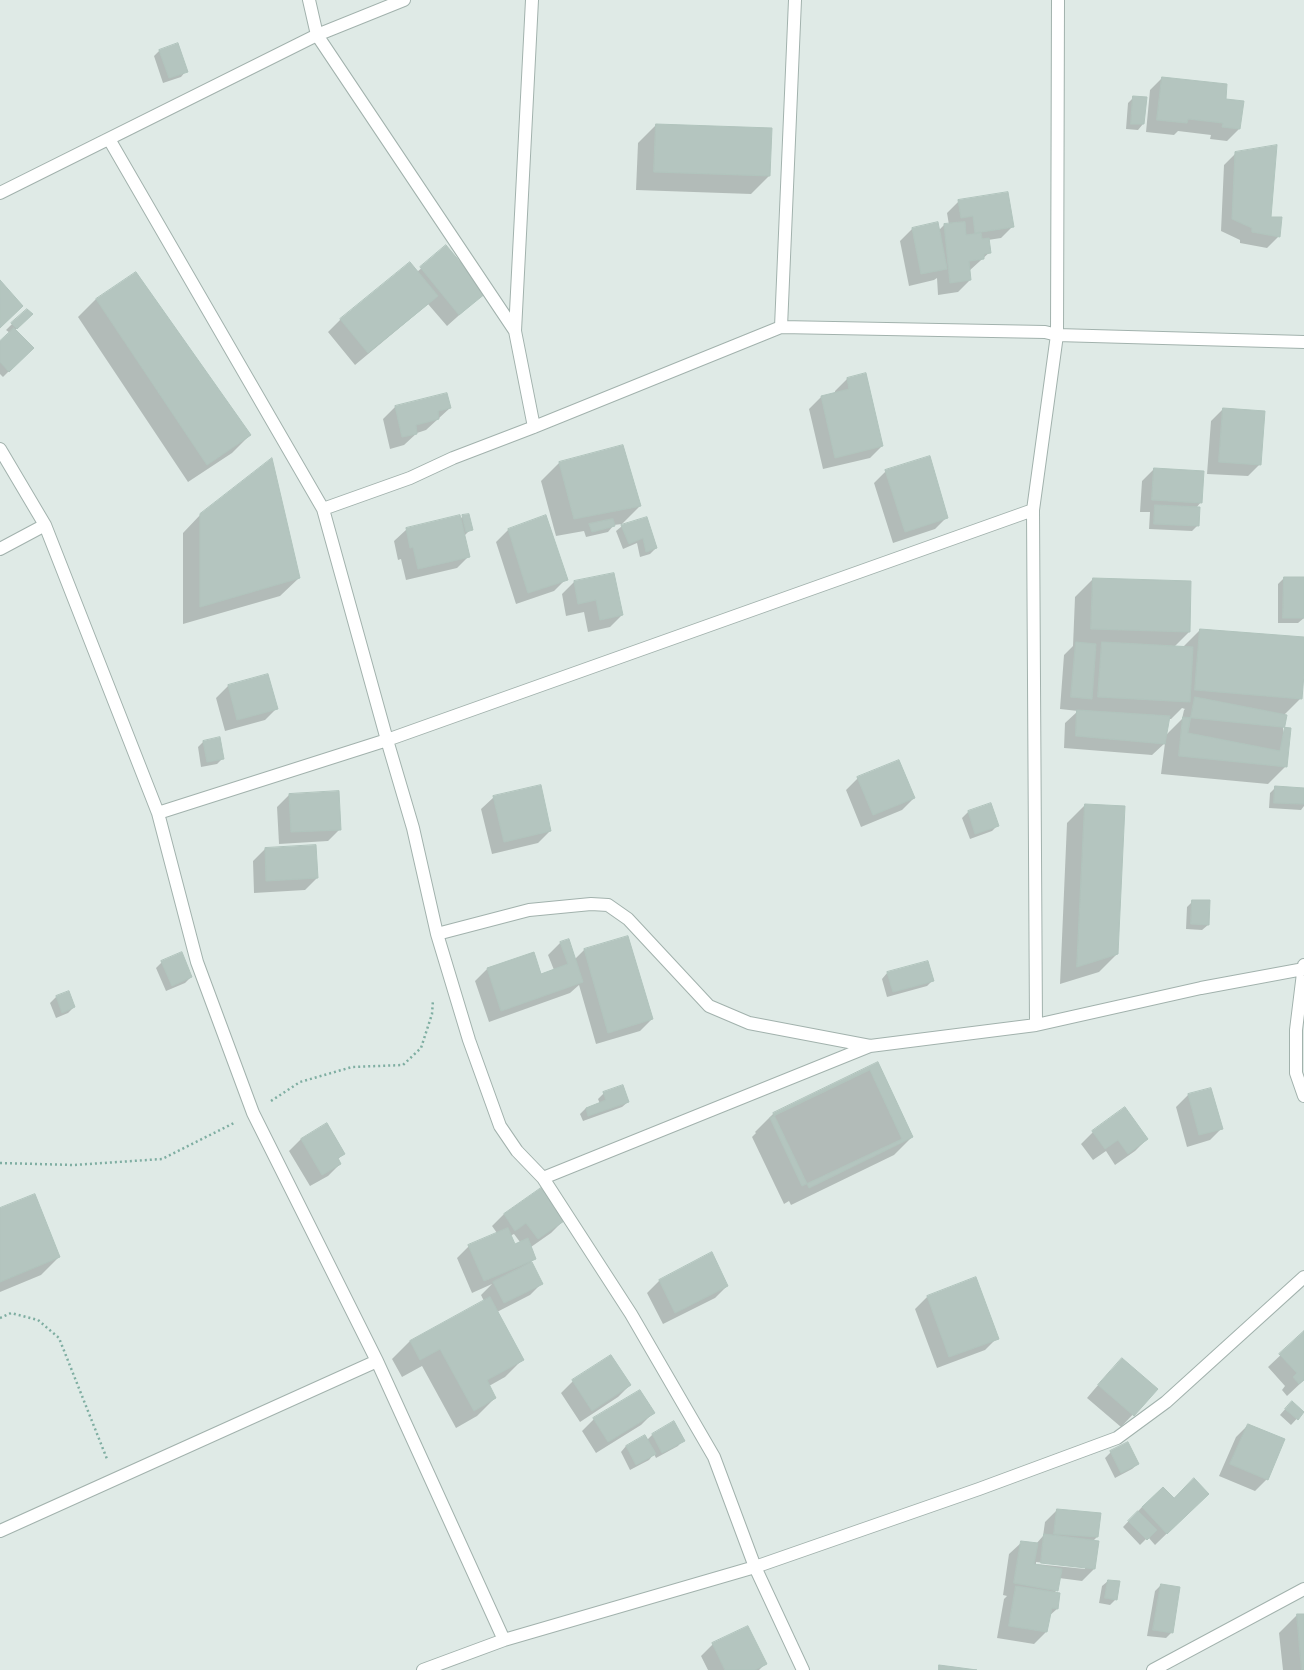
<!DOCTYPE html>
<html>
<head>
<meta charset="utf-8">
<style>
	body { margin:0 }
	canvas { display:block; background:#dfeae6 }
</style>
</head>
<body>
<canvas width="1304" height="1670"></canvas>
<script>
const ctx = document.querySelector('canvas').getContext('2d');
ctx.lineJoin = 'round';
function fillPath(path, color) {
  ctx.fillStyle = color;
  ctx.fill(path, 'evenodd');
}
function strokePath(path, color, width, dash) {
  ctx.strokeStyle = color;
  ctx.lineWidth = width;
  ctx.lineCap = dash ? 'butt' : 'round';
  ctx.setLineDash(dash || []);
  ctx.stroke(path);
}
fillPath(new Path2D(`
	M160 50 186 71 181 77 163 83 154 56Z
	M1162 78 1225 100 1239 129 1227 141 1210 139 1211 135 1178 131 1174 135 1146 132 1150 90Z
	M1134 97 1143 124 1138 130 1126 129 1128 103Z
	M656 125 769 176 751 194 636 190 638 143Z
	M1236 153 1279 236 1267 248 1240 243V240L1221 231 1224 165Z
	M959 201 1013 226 1001 238 988 240 990 252 969 271 970 280 958 292 938 295 937 278 934 280 909 286 900 241 912 229 938 231 944 225H949L947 213Z
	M446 247 484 293 447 326 428 304 355 365 328 332 340 320 410 264 417 272Z
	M96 299 250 435 232 453 188 482 78 317Z
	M26 320 15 330 32 348 3 377 0 374V343L10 333 6 330 12 324Z
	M866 375 882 446 870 458 823 469 809 409 821 397 835 393V391L847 379Z
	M395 407 450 408 426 430 417 433 404 445 390 449 383 419Z
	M1223 409 1260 464 1248 476 1207 474 1211 421Z
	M559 463 640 506 622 524 614 525 608 532 586 537 584 531 556 536 541 481Z
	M1154 469 1201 502 1196 508 1198 525 1192 531 1149 529 1150 512H1140L1142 481Z
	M886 471 947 517 935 529 893 543 874 483Z
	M201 514 299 578 280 596 183 624V533Z
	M463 516 471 529 464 536 469 556 457 568 406 580 401 559 398 560 394 541 407 529 460 519Z
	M546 517 566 579 554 591 516 604 496 542 508 530Z
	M646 519 656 548 650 554 640 557 637 543 623 549 616 531 622 526Z
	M613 574 622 615 610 627 588 632 584 612 566 616 562 594 574 582Z
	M1284 578H1304V618L1298 623H1278V584Z
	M1093 579 1189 632 1174 647H1183L1200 630 1304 638 1301 698 1284 715 1283 728 1286 766 1268 784 1161 774 1165 743 1152 755 1064 748 1065 723 1078 711 1060 709 1064 655 1073 646 1075 597ZM1182 708 1185 709 1184 710 1182 719 1166 735 1169 719H1171Z
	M228 686 277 708 265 720 225 731 216 698Z
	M204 741 223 758 217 764 201 767 198 747Z
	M858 778 914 798 902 810 861 827 846 790Z
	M1276 787 1304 789V806L1301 810 1269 808 1270 793Z
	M289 795 340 829 328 841 279 844 277 807Z
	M494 797 550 831 538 843 492 854 481 809Z
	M990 804 998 825 992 831 970 839 962 818 968 812Z
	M1085 805 1117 954 1099 972 1060 984 1067 823Z
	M265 849 317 878 305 890 254 893 253 861Z
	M1193 901 1208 925 1202 930 1186 929 1187 907Z
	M568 940 575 959 584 950 652 1019 640 1031 596 1044 579 985 570 993 489 1022 475 981 487 969 533 953 541 975 554 970 548 955 560 943Z
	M162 962 191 977 185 983 166 991 156 968Z
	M887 973 933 980 927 986 887 997 882 979Z
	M68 992 74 1007 68 1013 56 1018 50 1003 56 997Z
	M877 1064 912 1137 894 1155 791 1205 789 1201 784 1204 752 1137 756 1133 755 1132 773 1114Z
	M1211 1089 1222 1128 1210 1140 1187 1147 1176 1107 1188 1095Z
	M604 1093 628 1102 622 1107 583 1121 580 1114 586 1108 600 1104 598 1099Z
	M327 1124 344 1153 337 1160 340 1164 328 1176 310 1186 289 1151 301 1139Z
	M1093 1132 1147 1139 1135 1151 1115 1165 1106 1151 1093 1160 1081 1144Z
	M540 1189 563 1221 551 1233 531 1247 535 1258 531 1262 542 1283 530 1295 497 1312 523 1359 505 1377 489 1386 495 1398 477 1416 456 1428 422 1366 402 1377 392 1359 410 1341 484 1301 481 1295 492 1284 472 1293 457 1258 469 1246 497 1233 492 1226 504 1214ZM514 1234 520 1242 514 1245 510 1236Z
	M0 1209 59 1257 41 1275 0 1292Z
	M659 1281 727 1286 715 1298 663 1324 647 1293Z
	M927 1297 997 1338 985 1350 937 1368 915 1309Z
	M1304 1333V1380L1287 1396 1282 1390 1285 1386 1268 1367Z
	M610 1356 630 1385 618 1397 580 1422 561 1393 573 1381Z
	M1110 1371 1157 1389 1121 1427 1087 1398Z
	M1286 1408 1303 1412 1291 1425 1280 1415Z
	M653 1413 641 1425 596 1453 582 1431 594 1419Z
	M674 1423 683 1440 678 1446 656 1458 654 1454 649 1460 630 1470 621 1452 626 1446 647 1440 652 1435Z
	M1248 1425 1267 1479 1255 1491 1219 1476 1236 1437Z
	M1111 1452 1138 1464 1132 1469 1115 1478 1105 1458Z
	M1174 1500 1196 1505 1155 1545 1148 1537 1140 1545 1123 1527 1142 1507Z
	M1057 1510 1100 1514 1097 1537 1093 1541 1094 1569 1082 1581 1059 1578 1057 1590 1054 1593 1057 1609 1049 1616 1046 1632 1034 1644 997 1638 1004 1599 1007 1596 1003 1595 1009 1554 1022 1542 1036 1544 1043 1536 1045 1522ZM1036 1562 1085 1567V1569L1036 1564Z
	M1108 1581 1116 1599 1110 1605 1099 1603 1102 1586Z
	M1161 1585 1172 1632 1166 1638 1147 1636 1155 1591Z
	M1297 1615H1304V1670H1283L1279 1633Z
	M713 1644 765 1664 759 1670H708L701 1656Z`), '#0003');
const building = new Path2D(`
	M178 43 188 72 169 78 159 50Z
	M1162 77 1227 84 1226 99 1244 101 1240 129 1222 127 1223 123 1188 119 1187 123 1157 120Z
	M1133 96 1147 97 1144 124H1131Z
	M656 124 772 128 770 176 654 172Z
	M1277 145 1271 217H1282L1280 237 1252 232V228L1232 219 1235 152Z
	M1008 192 1014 227 975 233 973 216 961 218 958 200Z
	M938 222 947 269 921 274 912 228Z
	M965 222 966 235 981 233 982 239 989 238 991 253 984 254V259L969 261 971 280 950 283 944 224Z
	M446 245 486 293 459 315 420 267Z
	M410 262 438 296 368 353 340 319Z
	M136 272 251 435 207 465 96 299Z
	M0 280 23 306 0 328Z
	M27 309 33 314 17 329 11 323Z
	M14 328 34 348 9 372 0 362V341Z
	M866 373 883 446 835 458 821 396 849 389 847 378Z
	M447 393 451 408 438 411 439 419 416 425 417 434 402 437 395 406Z
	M1223 408 1265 411 1261 465 1219 462Z
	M623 445 641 506 574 519 559 462Z
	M930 456 948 518 905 532 885 470Z
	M272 458 300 578 200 607V514Z
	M1154 468 1204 471 1202 503 1152 500Z
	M1155 505 1200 507 1199 526 1154 524Z
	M469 514 473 530 466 532 462 515Z
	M460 515 470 557 418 569 413 547 410 548 406 528Z
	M546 515 568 580 528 593 508 529Z
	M647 517 657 548 646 552 643 538 629 544 621 525Z
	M613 519 615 526 592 532 589 524Z
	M614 573 623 615 600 620 596 600 578 604 574 581Z
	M1284 577H1304V618H1283Z
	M1093 578 1191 581 1190 632 1091 629Z
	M1200 629 1304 637V674L1302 699 1195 690Z
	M1076 642 1096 644 1092 699 1071 697Z
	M1102 642 1193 647 1190 702 1098 697Z
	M268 674 278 709 237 720 228 685Z
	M1195 697 1287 715 1280 751 1188 733Z
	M1077 710 1170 716 1165 744 1076 736Z
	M1183 717 1291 728 1287 767 1179 756Z
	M220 737 224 759 207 762 203 741Z
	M899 760 915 798 873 815 857 777Z
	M541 785 551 831 504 842 493 796Z
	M1275 786 1304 788V804L1274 803Z
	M339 791 341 830 291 832 289 794Z
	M991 803 999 826 975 834 968 811Z
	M1085 804 1125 806 1118 954 1077 967Z
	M316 845 318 878 266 881 265 848Z
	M1192 900H1210L1209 925 1191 924Z
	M628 936 653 1019 608 1033 584 949Z
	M569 939 583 982 501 1011 487 968 534 952 541 974 568 964 560 942Z
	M182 952 192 977 172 986 161 961Z
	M928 961 934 981 893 992 887 972Z
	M69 991 75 1007 62 1013 56 996Z
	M878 1062 913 1137 809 1188 773 1113Z
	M870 1070 902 1139 802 1186 770 1118Z
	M623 1085 629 1102 588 1116 586 1108 606 1100 603 1092Z
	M1211 1088 1223 1129 1199 1135 1188 1094Z
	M1125 1107 1148 1139 1128 1154 1118 1140 1105 1149 1092 1131Z
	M327 1123 345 1154 338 1158 341 1164 322 1175 301 1139Z
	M541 1188 564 1221 538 1239 526 1223 515 1231 504 1214Z
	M35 1194 60 1257 0 1282V1208Z
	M508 1228 515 1244 528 1238 536 1259 484 1281 468 1245Z
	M712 1252 728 1286 675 1313 659 1280Z
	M532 1262 543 1284 504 1303 493 1282Z
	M976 1277 999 1339 949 1357 927 1296Z
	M490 1297 524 1360 487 1380 496 1398 474 1411 440 1349 420 1360 410 1341Z
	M1304 1331V1380L1299 1384 1293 1377 1297 1373 1279 1354Z
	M611 1355 631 1385 592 1411 572 1380Z
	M1122 1358 1158 1389 1134 1416 1098 1385Z
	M640 1390 655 1413 608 1442 593 1418Z
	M1292 1401 1304 1412 1298 1420 1285 1409Z
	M674 1421 685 1441 662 1453 652 1434Z
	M1248 1424 1285 1439 1268 1480 1230 1464Z
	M645 1435 656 1454 636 1465 626 1446Z
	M1128 1442 1139 1464 1121 1473 1110 1451Z
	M1194 1478 1209 1494 1167 1534 1142 1507 1163 1487 1174 1498Z
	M1057 1509 1101 1513 1098 1537 1054 1534Z
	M1138 1511 1157 1530 1147 1540 1128 1521Z
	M1044 1534 1099 1541 1095 1569 1041 1563Z
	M1021 1541 1038 1543 1034 1564 1062 1569 1058 1591 1014 1583Z
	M1108 1580 1120 1581 1117 1600 1105 1598Z
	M1161 1584 1180 1587 1173 1633 1153 1630Z
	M1016 1586 1060 1593 1058 1609 1052 1608 1047 1632 1009 1626Z
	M1297 1614H1304V1670H1302Z
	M748 1626 767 1664 755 1670H725L712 1643Z
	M939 1665 977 1670H939Z`);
fillPath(building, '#b4c5bf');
strokePath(building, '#b1c4bd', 1);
const minor = new Path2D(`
	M309 0 317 35 515 331
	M532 0 515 331 534 427
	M109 139 323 509 387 740 413 828 437 934 469 1040 500 1126 517 1151 543 1178 631 1314 714 1457 755 1567 803 1670
	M0 193 317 35 404 0
	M781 327 795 0
	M0 449 45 525 158 813 197 962 253 1113 377 1361 504 1640
	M323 509 410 478 453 458 534 427 781 327 1045 332 1057 335 1304 342
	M0 549 45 525
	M158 813 387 740 1033 510
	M437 934 529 910 591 904 608 905 628 919 709 1006 749 1023 870 1046
	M1304 965 1296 1030V1073L1304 1096
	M1036 1025 1033 510 1057 335 1058 0
	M543 1178 870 1046 1036 1025 1201 988 1304 969
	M0 1531 377 1361
	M423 1670 504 1640 755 1567 979 1489 1117 1438 1166 1402 1304 1277
	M1153 1670 1304 1589`);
strokePath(minor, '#a2b2ad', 14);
strokePath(new Path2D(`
	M271 1101 300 1082 352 1067 403 1065 421 1048 432 1014 433 1000
	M0 1163 74 1165 162 1159 234 1123
	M0 1318 11 1313 38 1320 59 1338 107 1459`), '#7faea2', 2.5, [2, 3]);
strokePath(minor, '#fff', 12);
</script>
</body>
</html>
